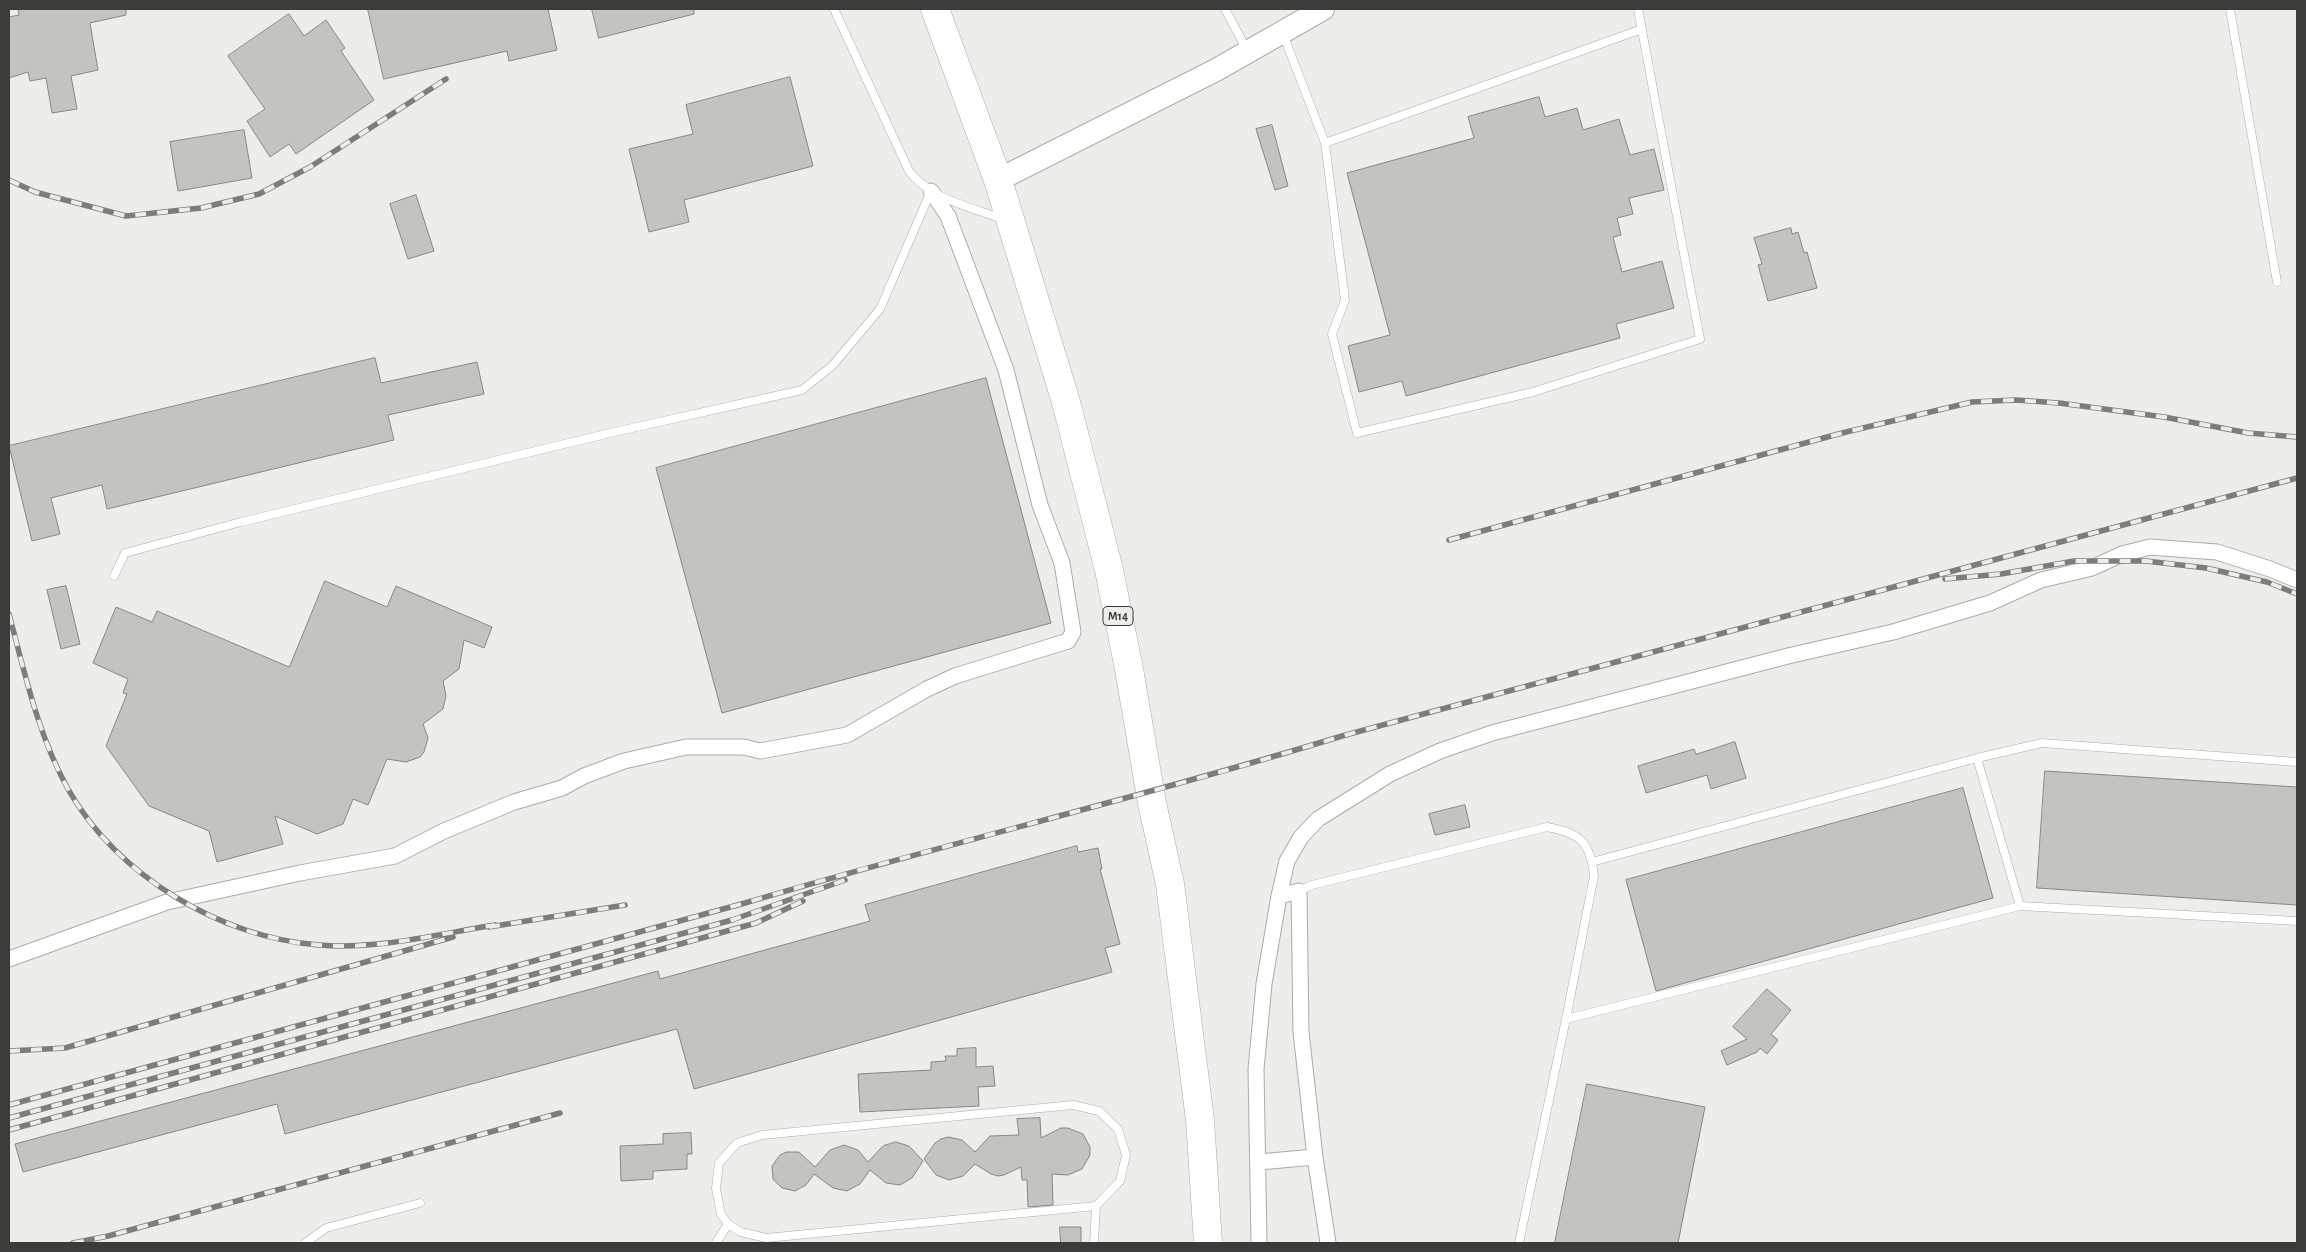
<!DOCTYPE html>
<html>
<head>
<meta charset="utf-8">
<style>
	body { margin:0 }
	#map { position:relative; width:2306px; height:1252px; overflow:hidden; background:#eeedea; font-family:"Alegreya Sans",sans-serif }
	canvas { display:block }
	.frame { position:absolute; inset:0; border:10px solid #3b3b39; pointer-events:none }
</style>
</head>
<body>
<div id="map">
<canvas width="2306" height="1252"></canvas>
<div class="frame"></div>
</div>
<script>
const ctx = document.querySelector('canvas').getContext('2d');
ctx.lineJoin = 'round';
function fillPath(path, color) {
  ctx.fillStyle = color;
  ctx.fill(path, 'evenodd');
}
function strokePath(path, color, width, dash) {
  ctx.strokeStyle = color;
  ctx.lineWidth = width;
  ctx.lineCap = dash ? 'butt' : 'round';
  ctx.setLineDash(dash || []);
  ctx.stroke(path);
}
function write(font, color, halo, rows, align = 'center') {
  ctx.font = font + ' "Alegreya Sans",sans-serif';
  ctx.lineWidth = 4.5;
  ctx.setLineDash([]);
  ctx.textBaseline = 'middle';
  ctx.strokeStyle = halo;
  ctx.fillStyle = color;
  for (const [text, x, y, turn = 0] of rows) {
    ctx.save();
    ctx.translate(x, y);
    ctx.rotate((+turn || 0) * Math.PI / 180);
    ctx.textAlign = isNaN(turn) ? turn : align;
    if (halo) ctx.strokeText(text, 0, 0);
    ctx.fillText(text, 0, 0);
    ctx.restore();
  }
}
const building = new Path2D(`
	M18 9H126V15L90 23 98 70 71 76 77 109 52 113 46 78 30 81 28 72 9 78V17L19 15Z
	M368 9H548L557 50 509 61 507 51 384 79Z
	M592 9H694V14L599 38Z
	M289 14 304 36 326 20 345 48 341 51 374 100 296 154 289 144 270 157 247 121 265 109 228 56Z
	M790 77 813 166 684 200 689 222 649 232 629 149 693 134 686 105Z
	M1539 97 1545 117 1577 108 1583 130 1619 119 1630 155 1654 149 1664 190 1629 198 1633 214 1617 218 1621 235 1613 237 1622 272 1662 261 1674 308 1616 324 1620 338 1406 396 1402 381 1359 392 1348 346 1390 335 1347 173 1474 138 1468 117Z
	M1272 125 1288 186 1275 190 1256 129Z
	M244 130 252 178 178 191 170 142Z
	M416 195 434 251 408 259 390 204Z
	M1791 228 1792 234 1798 232 1804 253 1807 252 1817 288 1768 301 1758 265 1762 264 1754 238Z
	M375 358 381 383 477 362 484 394 388 415 394 440 107 509 102 485 51 498 60 534 32 541 9 446Z
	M986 378 1051 623 722 713 656 468Z
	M325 581 387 607 396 586 492 627 484 648 464 640 459 669 443 681 446 696 443 709 423 724 428 738 424 752 420 757 406 762 387 759 368 805 353 799 343 824 317 834 275 816 283 844 217 862 209 831 149 806 106 746 127 694 123 693 128 679 93 663 116 607 152 622 157 611 289 667Z
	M66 586 80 644 61 649 47 590Z
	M1735 742 1746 778 1711 789 1707 775 1646 793 1638 766 1694 749 1696 754Z
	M2045 771 2297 787V905L2037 888Z
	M1963 788 1993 898 1656 991 1626 880Z
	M1465 805 1470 827 1435 835 1429 814Z
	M1077 846 1078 852 1098 848 1102 869H1100L1120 944 1105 948 1112 972 694 1089 677 1029 285 1134 277 1104 23 1172 15 1144 658 971 660 979 870 921 865 905Z
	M1767 989 1791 1010 1771 1034 1778 1040 1767 1054 1760 1048 1757 1052 1727 1065 1721 1051 1747 1039 1733 1027Z
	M976 1048V1067L993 1066 995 1086 978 1087 979 1106 860 1112 858 1074 931 1070V1062L946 1061 945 1056H957V1049Z
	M1587 1084 1705 1107 1678 1243H1555Z
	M1040 1118 1041 1138 1061 1128H1068L1083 1134 1090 1147V1155L1082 1169 1068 1175 1052 1174 1053 1205 1028 1207 1027 1180H1022L1021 1167 1004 1175 998 1176 991 1174 975 1164 963 1176 949 1180 936 1175 924 1159 935 1143 941 1139 948 1137 962 1140 975 1152 990 1136 1019 1135 1017 1119Z
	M691 1133 692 1154H687V1169L653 1171V1179L621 1181 620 1146 663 1144V1134Z
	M896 1142 909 1146 923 1161 912 1178 900 1185 886 1183 870 1170 860 1184 847 1191 833 1188 814 1174 806 1185 795 1191 782 1188 773 1179 772 1166 780 1155 786 1152H799L815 1167 830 1150 844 1145 858 1150 868 1162 883 1146Z
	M1060 1227H1081V1243H1061Z`);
fillPath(building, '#c4c3c0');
strokePath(building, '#888784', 1);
const lane = new Path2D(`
	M834 9 909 171C930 199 971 207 1002 219
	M1225 9 1247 50
	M2230 9 2277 282
	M1283 34 1325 143 1345 300 1332 334 1357 433 1533 392 1700 339 1638 9
	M1325 143 1642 29
	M114 576 125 553 241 522 610 433 802 390 832 366 880 309 931 191
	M1977 758 2020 906
	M1592 862 1977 758 2042 743 2297 762
	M1299 891 1312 885 1547 827C1580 833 1590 841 1594 876L1566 1019 1519 1243
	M1566 1019 2020 906 2297 921
	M1073 1105 1099 1111 1118 1129 1126 1155 1120 1181 1096 1206 766 1238 741 1232 728 1224 721 1214 716 1188 719 1163 737 1143 762 1135Z
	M305 1243 326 1228 420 1203
	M716 1243 728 1224
	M1094 1243 1096 1206`);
const street = new Path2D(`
	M1279 896 1287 861 1301 837 1318 819 1390 774 1440 751 1492 733 1788 656 1893 632 1990 603 2041 580 2092 568 2122 554 2150 547 2217 552 2270 569 2297 580
	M9 959 167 902 300 873 395 856 444 831 514 802 562 788 584 776 624 761 686 747H744L760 751 847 735 927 689 955 676 1068 641 1073 632 1062 563 1040 505 1006 370 948 216 931 191
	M1259 1162 1315 1157
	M1259 1243 1256 1069 1264 984 1279 896 1299 891 1301 1032 1315 1157 1328 1243`);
const secondary = new Path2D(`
	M998 180 1216 70 1323 9`);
const highway = new Path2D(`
	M935 9 998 180 1066 402 1109 570 1129 669 1152 803 1170 884 1200 1120 1208 1243`);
strokePath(lane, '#adaba8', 9);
strokePath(street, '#adaba8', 17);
strokePath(secondary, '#adaba8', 24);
strokePath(highway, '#adaba8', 29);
strokePath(lane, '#fff', 8);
strokePath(street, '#fff', 15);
strokePath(secondary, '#fff', 22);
strokePath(highway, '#fff', 28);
const rail = new Path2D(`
	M9 180 35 192 126 216 201 208 259 194 310 167 446 79
	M1449 540 1842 433 1972 402 2016 400 2059 403 2164 417 2248 433 2297 437
	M1945 579 2001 574 2074 561H2146L2206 568 2267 582 2297 594
	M9 614C25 674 38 735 68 789 116 875 221 938 319 945 377 950 438 934 495 925
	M489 927 625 905
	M9 1051 65 1048 453 937
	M9 1105 745 903C943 844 1144 797 1342 736L2297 478
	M9 1118 732 920 845 880
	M9 1130 756 923 803 901
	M73 1243 108 1236 560 1113`);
strokePath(rail, '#7d7d7b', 5.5);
strokePath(rail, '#eeedea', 4, [11]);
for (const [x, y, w] of [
	[1118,616,30]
]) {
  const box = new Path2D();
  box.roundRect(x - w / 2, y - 9.5, w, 19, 4);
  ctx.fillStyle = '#eeedea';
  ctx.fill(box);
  strokePath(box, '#3b3b39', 1);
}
write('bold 12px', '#3b3b39', null, [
	["M14",1118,616]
]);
</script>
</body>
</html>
